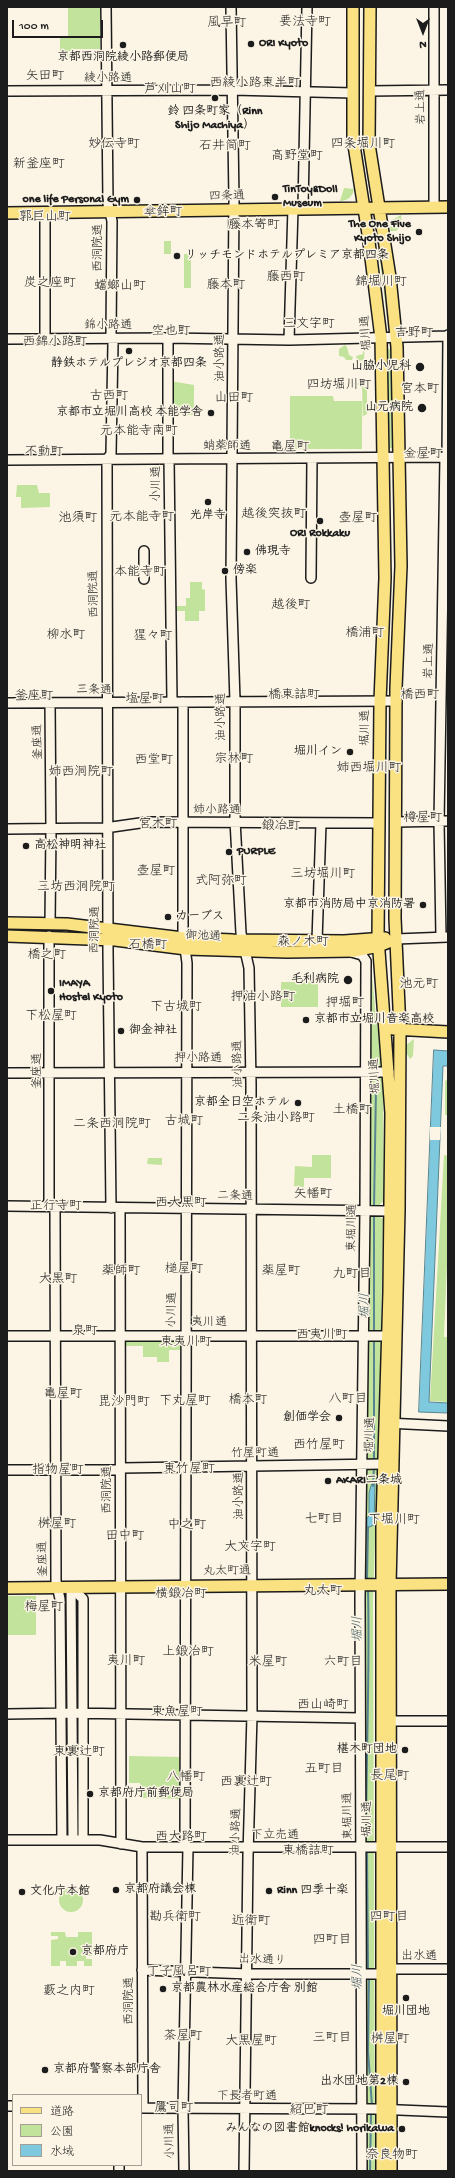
<!DOCTYPE html>
<html>
<head>
<meta charset="utf-8">
<style>
	body { margin:0 }
	#map { position:relative; width:455px; height:2178px; overflow:hidden; background:#fcf5e5; font-family:"Gochi Hand","Klee One",sans-serif }
	canvas { display:block }
	.frame { position:absolute; inset:0; border:8px solid #1c1c1c; pointer-events:none }
	.legend { position:absolute; left:12px; top:2094px; width:130px; height:72px; box-sizing:border-box; background:#fcf5e5; border:1px solid #a29e95; margin:0; padding:5px 7px; list-style:none; font-size:12px; color:#1c1c1c }
	.legend li { display:flex; align-items:center; gap:8px; height:20px }
	.legend b { width:20px; border:1px solid #a29e95 }
	.north { position:absolute; left:403px; top:12px; width:40px; height:40px; -webkit-text-stroke:3px #fcf5e5; paint-order:stroke; rotate:180deg; font-size:11px; font-weight:700; line-height:16px; text-align:center; color:#1c1c1c }
	.north::after { content:''; display:block; margin:auto; width:14px; height:18px; background:#1c1c1c; clip-path:polygon(50% 0,100% 100%,50% 72%,0 100%) }
	.scale { position:absolute; left:12px; top:20px; width:91px; height:18px; box-sizing:border-box; border:2px solid #1c1c1c; border-top:0; padding-left:5px; font-size:12px; line-height:14px; white-space:nowrap; color:#1c1c1c; -webkit-text-stroke:3px #fcf5e5; paint-order:stroke }
</style>
</head>
<body>
<div id="map">
<canvas width="455" height="2178"></canvas>
<div class="frame"></div>
<ul class="legend">
<li><b style="height:5px;background:#fae181"></b>道路</li>
<li><b style="height:11px;background:#c2e39b"></b>公園</li>
<li><b style="height:11px;background:#7ec9dd"></b>水域</li>
</ul>
<div class="north">N</div>
<div class="scale">100 m</div>
</div>
<script>
const ctx = document.querySelector('canvas').getContext('2d');
ctx.lineJoin = 'round';
function fillPath(path, color) {
  ctx.fillStyle = color;
  ctx.fill(path, 'evenodd');
}
function strokePath(path, color, width, dash) {
  ctx.strokeStyle = color;
  ctx.lineWidth = width;
  ctx.lineCap = dash ? 'butt' : 'round';
  ctx.setLineDash(dash || []);
  ctx.stroke(path);
}
function write(font, color, halo, rows, align = 'center') {
  ctx.font = font + ' "Gochi Hand","Klee One",sans-serif';
  ctx.lineWidth = 3;
  ctx.setLineDash([]);
  ctx.textBaseline = 'middle';
  ctx.strokeStyle = halo;
  ctx.fillStyle = color;
  for (const [text, x, y, turn = 0] of rows) {
    ctx.save();
    ctx.translate(x, y);
    ctx.rotate((+turn || 0) * Math.PI / 180);
    ctx.textAlign = isNaN(turn) ? turn : align;
    if (halo) ctx.strokeText(text, 0, 0);
    ctx.fillText(text, 0, 0);
    ctx.restore();
  }
}
fillPath(new Path2D(`
	M68 8H100V49H71V57H60V36H68Z
	M344 188 354 189C353 196 348 201 340 201Z
	M401 215 402 225 396 231H390L392 220Z
	M379 236 388 325 377 237Z
	M164 241H171V254H164Z
	M184 254H191V288H184Z
	M365 342 364 360 357 361 356 356 363 354 362 344 282 343Z
	M345 345 347 347 349 355 353 357 352 360H346L344 357 339 356V349Z
	M387 349H391L392 448H389Z
	M170 381 194 385V415H171Z
	M357 383H363V387L367 390V414L363 416V424L362 385H357Z
	M290 396H333L334 401H362V449H290Z
	M17 485H37L39 493H50V507L21 508V497H16Z
	M190 582H202V589L205 590V611H199V621H185V611H172V606H186V598H190Z
	M368 975H372L376 1018 383 1060 380 1065 379 1078H383L384 1201 380 1204V1217L383 1219 381 1332 378 1339 381 1342V1353L373 1602 375 2171H365L363 1569 365 1471 368 1468 366 1461 370 1211Z
	M281 982H318V1007H281Z
	M414 1039 413 1056 410 1059 407 1054 406 1045Z
	M448 1079V1115H445V1081Z
	M312 1155H331V1178H304V1187L294 1186 295 1166 312 1167Z
	M444 1155 448 1156V1241L444 1337H448V1402L430 1401Z
	M148 1158H162V1165L147 1164Z
	M122 1337H182V1350H169V1362H157V1357H143V1346H122Z
	M7 1596H36V1635H7Z
	M129 1756 183 1757 182 1799 140 1798V1783H129Z
	M59 1900a12 12 0 1 1 24 0a12 12 0 1 1-24 0Z
	M51 1932H65L66 1937H78V1932H92V1956H86V1959H92V1966H84V1961H77V1966H66V1961H60V1966H51V1940L58 1939V1936H51Z`), '#c2e39b');
const water = new Path2D(`
	M434 1050 448 1051V1066H443L429 1402 448 1403V1413L419 1412Z
	M372 1484H375L374 1525 367 1528V1518L369 1516V1493Z`);
fillPath(water, '#7ec9dd');
strokePath(water, '#578490', 1);
fillPath(new Path2D(`
	M430 1127H441L440 1140H430Z`), '#fcf5e5');
strokePath(new Path2D(`
	M374 1208 376 1088
	M374 1334V1214
	M374 1338V1462
	M373 1486 374 1466
	M367 1581 368 1527
	M366 1844C366 1759 370 1674 368 1589
	M367 1849 368 1970
	M369 1977 368 2051 372 2106
	M370 2171 371 2112`), '#578490', 2);
const minor = new Path2D(`
	M106 7 108 204 112 221 111 335 113 343 111 454 107 459 108 952 111 1208
	M231 7 234 200 231 579 235 701V820L241 933 249 968 251 1084 252 1715 248 1855 244 2171
	M434 7V207
	M7 91 233 90 353 93
	M369 91 448 90
	M303 208 307 7
	M45 338V213
	M7 339 168 338 289 340 448 336
	M289 340 293 208
	M447 457 448 335
	M168 459V338
	M169 459 172 702
	M7 460 448 457
	M144 551V579
	M311 578 312 458
	M183 702V933L187 963C186 1258 185 1553 185 1847
	M7 703 397 701
	M396 822 448 821
	M7 829 105 828 147 822 379 823
	M50 924 51 829 50 703
	M441 937 439 822 445 457
	M396 939 448 937
	M317 941 321 823
	M351 952 362 955 366 961 365 1211 360 1598 362 2171
	M7 1073 389 1072
	M7 1206 390 1211
	M49 1206V936
	M55 1206 56 1581 60 1599 62 1840
	M120 1208 121 1844
	M7 1336H387
	M387 1423 448 1426
	M7 1470H117L122 1468 383 1464
	M71 1587 83 1599V1840
	M71 1587 73 1840
	M7 1714 72 1713 360 1718
	M391 1721H448
	M7 1840H100L142 1847H448
	M142 1847 143 2108
	M390 1969H448
	M142 1970 249 1974H381
	M7 2106H13
	M141 2108 375 2109 448 2112
	M119 2171V2165
	M184 2171 183 2109 188 1847`);
const major = new Path2D(`
	M353 7V139L368 234 381 338 385 578 380 701 378 938 391 1113 389 1292 382 1523V2171
	M370 7 369 144 390 277 397 347 401 566 396 688 395 918 400 1030 399 1210 390 1585 391 2171
	M7 213 448 207
	M7 923 67 924 183 938 233 940 344 941 385 938
	M7 936 115 940 186 949 287 952 354 951 379 946 396 939
	M393 1029 448 1032
	M7 1588 448 1584`);
strokePath(minor, '#1c1c1c', 12);
strokePath(major, '#1c1c1c', 14);
strokePath(minor, '#fcf5e5', 9);
strokePath(major, '#fae181', 11);
for (const [x, y, r, color] of [
	[251,44,4,"#1c1c1c"],
	[123,45,4,"#1c1c1c"],
	[215,98,4,"#1c1c1c"],
	[275,197,4,"#1c1c1c"],
	[137,200,4,"#1c1c1c"],
	[419,232,4,"#1c1c1c"],
	[177,256,4,"#1c1c1c"],
	[129,351,4,"#1c1c1c"],
	[420,367,5,"#1c1c1c"],
	[422,408,5,"#1c1c1c"],
	[211,413,4,"#1c1c1c"],
	[208,502,4,"#1c1c1c"],
	[320,521,4,"#1c1c1c"],
	[247,552,4,"#1c1c1c"],
	[225,571,4,"#1c1c1c"],
	[350,752,4,"#1c1c1c"],
	[26,846,4,"#1c1c1c"],
	[229,852,4,"#1c1c1c"],
	[423,905,4,"#1c1c1c"],
	[168,917,4,"#1c1c1c"],
	[348,980,5,"#1c1c1c"],
	[51,991,4,"#1c1c1c"],
	[306,1020,4,"#1c1c1c"],
	[121,1031,4,"#1c1c1c"],
	[298,1103,4,"#1c1c1c"],
	[339,1418,4,"#1c1c1c"],
	[328,1481,4,"#1c1c1c"],
	[405,1750,4,"#1c1c1c"],
	[90,1794,4,"#1c1c1c"],
	[116,1890,4,"#1c1c1c"],
	[269,1891,4,"#1c1c1c"],
	[22,1892,4,"#1c1c1c"],
	[73,1952,4,"#1c1c1c"],
	[163,1989,4,"#1c1c1c"],
	[406,1998,4,"#1c1c1c"],
	[45,2070,4,"#1c1c1c"],
	[406,2082,4,"#1c1c1c"],
	[402,2129,4,"#1c1c1c"]
]) {
  const dot = new Path2D();
  dot.arc(x, y, r, 0, 2 * Math.PI);
  ctx.fillStyle = color;
  ctx.fill(dot);
  strokePath(dot, '#fcf5e5', 1.5);
}
write('bold 12px', '#1c1c1c', '#fcf5e5', [
	["ORI Kyoto",259,44],
	["京都西洞院綾小路郵便局",123,58,"center"],
	["鈴 四条町家（Rinn",215,112,"center"],
	["Shijo Machiya）",215,126,"center"],
	["TinToy&Doll",283,190],
	["Museum",283,204],
	["one life Personal Gym",129,200,"right"],
	["The One Five",411,225,"right"],
	["Kyoto Shijo",411,239,"right"],
	["リッチモンドホテルプレミア京都四条",185,256],
	["静鉄ホテルプレジオ京都四条",129,364,"center"],
	["山脇小児科",411,367,"right"],
	["山元病院",413,408,"right"],
	["京都市立堀川高校 本能学舎",203,413,"right"],
	["光岸寺",208,516,"center"],
	["ORI Rokkaku",320,534,"center"],
	["佛現寺",255,552],
	["傍楽",233,571],
	["堀川イン",342,752,"right"],
	["高松神明神社",34,846],
	["PURPLE",237,852],
	["京都市消防局中京消防署",415,905,"right"],
	["カーブス",176,917],
	["毛利病院",339,980,"right"],
	["IMAYA",59,984],
	["Hostel Kyoto",59,998],
	["京都市立堀川音楽高校",314,1020],
	["御金神社",129,1031],
	["京都全日空ホテル",290,1103,"right"],
	["創価学会",331,1418,"right"],
	["AKARI二条城",336,1481],
	["椹木町団地",397,1750,"right"],
	["京都府庁前郵便局",98,1794],
	["京都府議会棟",124,1890],
	["Rinn 四季十楽",277,1891],
	["文化庁本館",30,1892],
	["京都府庁",81,1952],
	["京都農林水産総合庁舎 別館",171,1989],
	["堀川団地",406,2012,"center"],
	["京都府警察本部庁舎",53,2070],
	["出水団地第2棟",398,2082,"right"],
	["みんなの図書館knocks! horikawa",394,2129,"right"]
], 'left');
write('12px', '#1c1c1c', '#fcf5e5', [
	["綾小路通",108,79],
	["岩上通",422,107,-91],
	["四条通",227,197,-1],
	["西洞院通",99,248,-90],
	["錦小路通",108,326],
	["堀川通",367,333,-94],
	["油小路通",221,358,-90],
	["蛸薬師通",227,447],
	["小川通",157,484,-90],
	["西洞院通",95,594,-91],
	["岩上通",430,661,-89],
	["三条通",94,691,1],
	["油小路通",222,717,-90],
	["堀川通",366,728,-90],
	["釜座通",39,742,-91],
	["姉小路通",217,811,1],
	["西洞院通",96,930,-89],
	["御池通",203,937,3],
	["押小路通",198,1059],
	["油小路通",239,1064,-91],
	["釜座通",38,1071,-90],
	["堀川通",376,1076,-93],
	["二条通",235,1197,1],
	["東堀川通",353,1228,-89],
	["小川通",173,1310,-89],
	["夷川通",209,1323],
	["堀川通",371,1435,-88],
	["竹屋町通",255,1454],
	["西洞院通",108,1490,-90],
	["油小路通",240,1496,-90],
	["釜座通",44,1559,-91],
	["丸太町通",227,1572,-1],
	["東堀川通",349,1816,-91],
	["堀川通",368,1819,-90],
	["油小路通",237,1832,-88],
	["下立売通",275,1836],
	["出水通",419,1957],
	["出水通り",262,1961,2],
	["西洞院通",130,2001,-90],
	["下長者町通",247,2097],
	["小川通",171,2141,-91]
]);
write('13px', '#1c1c1c', '#fcf5e5', [
	["要法寺町",305,23],
	["風早町",227,24],
	["矢田町",45,77],
	["西綾小路東半町",255,84],
	["芦刈山町",170,90],
	["妙伝寺町",114,145],
	["四条堀川町",363,145],
	["石井筒町",225,147],
	["高野堂町",297,157],
	["新釜座町",39,165],
	["傘鉾町",163,213],
	["郭巨山町",45,218],
	["藤本寄町",254,226],
	["藤西町",286,278],
	["錦堀川町",381,283],
	["炭之座町",50,284],
	["藤本町",226,286],
	["蟷螂山町",120,287],
	["三文字町",309,325],
	["空也町",171,332],
	["吉野町",414,334],
	["西錦小路町",55,343],
	["四坊堀川町",339,386],
	["宮本町",420,390],
	["古西町",109,397],
	["山田町",234,399],
	["元本能寺南町",139,432],
	["亀屋町",290,448],
	["不動町",44,453],
	["金屋町",423,455],
	["越後突抜町",274,515],
	["元本能寺町",142,518],
	["池須町",78,519],
	["壺屋町",358,519],
	["本能寺町",140,573],
	["越後町",291,606],
	["橋浦町",365,634],
	["柳水町",66,636],
	["猩々町",153,637],
	["橋東詰町",294,696],
	["橋西町",420,696],
	["釜座町",34,697],
	["塩屋町",145,700],
	["宗林町",234,760],
	["西堂町",154,761],
	["姉西堀川町",369,769],
	["姉西洞院町",81,773],
	["樽屋町",423,819],
	["宮木町",158,825],
	["鍛冶町",281,827],
	["壺屋町",156,872],
	["三坊堀川町",323,875],
	["式阿弥町",221,882],
	["三坊西洞院町",76,888],
	["森ノ木町",303,943],
	["石橋町",148,946],
	["橋之町",47,956],
	["池元町",419,985],
	["押油小路町",263,998],
	["押堀町",345,1004],
	["下古城町",176,1008],
	["下松屋町",51,1017],
	["土橋町",352,1111],
	["二条油小路町",276,1119],
	["古城町",184,1122],
	["二条西洞院町",112,1125],
	["矢幡町",313,1195],
	["西大黒町",181,1204],
	["正行寺町",56,1207],
	["槌屋町",184,1270],
	["薬師町",121,1272],
	["薬屋町",281,1272],
	["九町目",352,1275],
	["大黒町",58,1280],
	["泉町",85,1332],
	["西夷川町",322,1336],
	["東夷川町",186,1343],
	["亀屋町",63,1395],
	["八町目",348,1400],
	["橋本町",248,1401],
	["下丸屋町",185,1402],
	["毘沙門町",124,1403],
	["西竹屋町",319,1446],
	["東竹屋町",189,1470],
	["指物屋町",58,1471],
	["七町目",324,1520],
	["下堀川町",394,1521],
	["桝屋町",57,1525],
	["中之町",187,1526],
	["田中町",125,1537],
	["大文字町",250,1548],
	["丸太町",323,1592],
	["横鍛冶町",181,1595],
	["梅屋町",44,1608],
	["上鍛冶町",188,1653],
	["夷川町",126,1662],
	["米屋町",268,1663],
	["六町目",343,1663],
	["西山崎町",323,1706],
	["東魚屋町",177,1713],
	["東裏辻町",79,1753],
	["五町目",324,1770],
	["長尾町",390,1777],
	["八幡町",186,1778],
	["西裏辻町",246,1783],
	["西大路町",181,1838],
	["東橋詰町",308,1852],
	["勘兵衛町",175,1918],
	["四町目",389,1918],
	["近衛町",251,1922],
	["四町目",332,1941],
	["丁子風呂町",179,1973],
	["藪之内町",69,1992],
	["茶屋町",183,2037],
	["三町目",332,2039],
	["桝屋町",390,2040],
	["大黒屋町",251,2042],
	["鷹司町",174,2109],
	["紹巴町",309,2111],
	["奈良物町",392,2156]
]);
write('italic 13px', '#3e5960', '#fcf5e5', [
	["堀川",366,1306,-90],
	["堀川",359,1629,-91],
	["堀川",359,1977,-91]
]);
</script>
</body>
</html>
